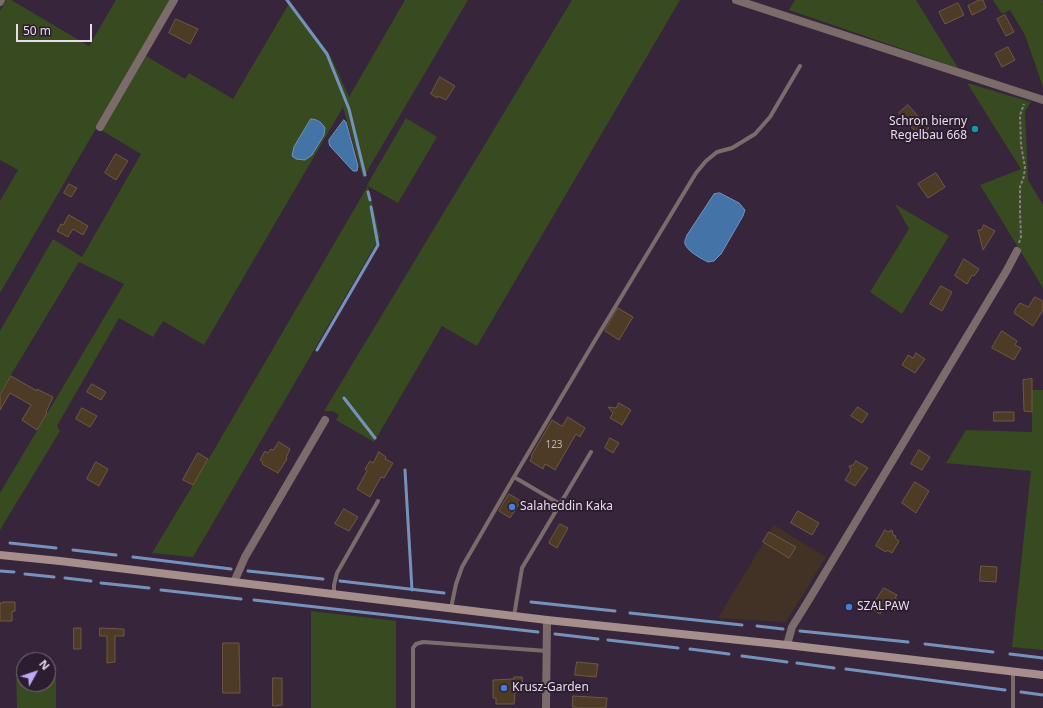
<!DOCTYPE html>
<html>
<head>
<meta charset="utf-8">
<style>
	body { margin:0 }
	#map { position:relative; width:1043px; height:708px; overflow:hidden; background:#37263b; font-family:"Noto Sans",sans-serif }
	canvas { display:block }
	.north { position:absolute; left:16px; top:652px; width:40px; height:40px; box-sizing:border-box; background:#2d1d31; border:1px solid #77697b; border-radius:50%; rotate:50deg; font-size:11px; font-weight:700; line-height:16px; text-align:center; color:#e7dce9 }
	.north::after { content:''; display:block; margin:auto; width:14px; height:18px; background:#bda9f5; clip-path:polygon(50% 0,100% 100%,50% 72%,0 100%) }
	.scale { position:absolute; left:16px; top:24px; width:76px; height:18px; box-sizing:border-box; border:2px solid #e7dce9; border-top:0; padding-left:5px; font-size:12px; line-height:14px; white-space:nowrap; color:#e7dce9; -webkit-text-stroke:3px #2d1d31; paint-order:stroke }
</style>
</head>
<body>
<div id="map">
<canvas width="1043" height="708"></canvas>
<div class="north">N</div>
<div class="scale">50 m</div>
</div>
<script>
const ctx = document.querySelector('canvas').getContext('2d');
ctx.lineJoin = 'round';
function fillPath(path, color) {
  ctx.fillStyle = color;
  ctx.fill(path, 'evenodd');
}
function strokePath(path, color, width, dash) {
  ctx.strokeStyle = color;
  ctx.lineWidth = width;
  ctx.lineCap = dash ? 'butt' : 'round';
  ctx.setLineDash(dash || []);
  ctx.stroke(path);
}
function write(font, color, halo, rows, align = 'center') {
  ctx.font = font + ' "Noto Sans",sans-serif';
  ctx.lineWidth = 4;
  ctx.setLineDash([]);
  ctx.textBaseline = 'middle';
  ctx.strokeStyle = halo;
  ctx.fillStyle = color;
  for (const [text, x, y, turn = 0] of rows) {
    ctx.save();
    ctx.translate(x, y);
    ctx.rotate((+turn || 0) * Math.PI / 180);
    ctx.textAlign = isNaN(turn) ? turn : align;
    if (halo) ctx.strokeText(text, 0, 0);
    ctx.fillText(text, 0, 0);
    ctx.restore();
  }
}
fillPath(new Path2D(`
	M774 525 826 557 786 622 718 618Z`), '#413225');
fillPath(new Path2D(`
	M6 0H11L89 46 116 0H171L0 293V201L18 170 0 160V11Z
	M405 0H468L363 178 343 107 204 345 163 321 153 337 119 318 57 426 60 431 0 530V493L124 284 79 262 0 393V331L53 239 82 257 141 154 101 130 146 56 185 79 189 73 233 99 290 2 330 55 349 97Z
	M572 0H680L477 346 442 326 374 442 336 420 339 415 333 411H324Z
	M795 0H916L958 68 789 10Z
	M993 0H1042L1043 2V87L1025 35 1010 10 1002 14Z
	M967 83 1031 102 1025 111 1028 180 1043 205V288L980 185 1021 169Z
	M406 118 437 137 398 203 368 186 380 237 193 557 152 553 214 450 366 189 368 186 367 185Z
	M895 204 949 236 902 314 870 292 909 229Z
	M1032 390H1043V650L1012 647 1031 471 946 463 966 430 1032 432Z
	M311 611 396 621V708H311Z
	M48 665H56V708H17L16 666H24V684H48Z`), '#384a1f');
const water = new Path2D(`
	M311 119C318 119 322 123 325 128L324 135 312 155 305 160 296 159 292 156 294 147Z
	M344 120 346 122 358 166 357 171H353L330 146 329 143V140Z
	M720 193 739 203 745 210 743 216 721 254 714 261 708 262C702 259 688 252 685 244 684 241 686 238 687 235L714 194Z`);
fillPath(water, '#4473a8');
strokePath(water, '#7592bc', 1);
strokePath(new Path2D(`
	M287 0 327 54 349 109 365 175
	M368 192 370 200
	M317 350 378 245 371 207
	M344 398 375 438
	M405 470 412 590
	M10 543 56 548
	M73 550 116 555
	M133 557 231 569
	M0 571 14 572
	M248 571 323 579
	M25 574 54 577
	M65 578 91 581
	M340 581 444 593
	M101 583 149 588
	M161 590 241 599
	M254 600 538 632
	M531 602 615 611
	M630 613 742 625
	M757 626 783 629
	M800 631 908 642
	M555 634 598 639
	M608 640 678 648
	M925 644 993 652
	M690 649 729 654
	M1010 654 1043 658
	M742 656 787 662
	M797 663 834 668
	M846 669 1005 690
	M1021 692 1043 695`), '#7592bc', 3);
const building = new Path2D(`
	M979 0H983L986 8 972 15 968 6Z
	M958 3 964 15 945 24 939 12Z
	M1005 15 1014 32 1006 36 997 19Z
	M176 19 198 29 190 44 169 33Z
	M1008 47 1015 60 1002 67 995 54Z
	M440 77 455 86 446 100 438 96 437 98 431 94Z
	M908 105 929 128 920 137 899 113Z
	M116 154 128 161 116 180 105 173Z
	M936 173 945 187 928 198 918 184Z
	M69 184 77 188 71 197 64 193Z
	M69 215 88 226 83 235 73 229 68 237 57 231 61 224 63 225Z
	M984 225 995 231 983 250 978 230H981Z
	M964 259 979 269 974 276 972 275 967 284 955 276Z
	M941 286 952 292 942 311 930 304Z
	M1035 297 1043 301V310L1033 326 1014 313 1016 308 1020 303 1028 307Z
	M618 308 633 317 619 340 605 331Z
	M1002 331 1017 341 1015 345 1021 348 1014 360 992 348Z
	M916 353 925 359 915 373 902 365 908 355 913 358Z
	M11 376 37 391V389L53 397 46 412 47 413 37 430 22 420 31 405 10 393 0 410V395Z
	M1032 379V412L1024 411 1023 380Z
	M92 384 106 392 101 400 87 392Z
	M619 403 631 410 622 425 610 418 613 413 608 407 616 408Z
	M858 407 868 414 862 423 851 416Z
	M82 408 97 416 90 427 76 419Z
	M994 412H1014V421H994Z
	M568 417 585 428 580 437 576 434 555 470 545 464 543 469 530 461 532 457 531 456 552 420 562 426Z
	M610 438 619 443 613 453 605 448Z
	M279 442 290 449 286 458 287 459 278 473 262 464 263 462 260 460 265 451 268 453 271 449 273 450Z
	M919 450 930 457 922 470 911 464Z
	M379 452 386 457 385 459 393 463 384 478 381 477 370 497 357 489 367 471 365 469 370 461 373 463Z
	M198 453 208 459 193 485 183 480Z
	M856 461 868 468 855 486 845 480 851 470 849 466 853 465Z
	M96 462 108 469 99 486 87 479Z
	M915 482 929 491 916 513 902 503Z
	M509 494 521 501 510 518 499 511Z
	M344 509 358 517 349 531 335 524Z
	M798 511 819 523 812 535 791 523Z
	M560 524 568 528 557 548 549 543Z
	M885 530 888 532 892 530 893 535 896 536 895 538 899 541 892 553 887 550 886 552 876 546Z
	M769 532 796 547 789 558 763 542Z
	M981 566 997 567 996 582 980 581Z
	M884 588 897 595 895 598 900 601 894 611 885 605 880 614 871 608Z
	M3 602H15V611L12 612V621H0V603H3Z
	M74 628H81V649H74Z
	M100 628 124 629V636H115V662L107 663V636H100Z
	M223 643H239L240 693H223Z
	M577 662 598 664 596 677 575 675Z
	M514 677H522L523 692H515L514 704H496V698H493V680L514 679Z
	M273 678H282V705L273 706Z
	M573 696 607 698 606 708H576V707H573Z`);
fillPath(building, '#4e3b26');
strokePath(building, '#6d5842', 1);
strokePath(new Path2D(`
	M1019 243 1021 237 1020 212V187L1024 176 1025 167 1021 145 1020 115 1024 104`), '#8a7c8d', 2, [3, 2]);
strokePath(new Path2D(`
	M560 504 514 477 594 342 696 173 706 161 717 152 732 148 755 134 770 117 800 66
	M334 594V585L337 573 378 501
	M451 608 456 584 462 567 514 477
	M514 616 522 568 591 452
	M413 708V648L416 644 423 642 547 651
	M1013 708V671`), '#7b6b6a', 4);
strokePath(new Path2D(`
	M736 0 1043 100
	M0 2 1 0
	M100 127 174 0
	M234 582 245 557 325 420
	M787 645 792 627 810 598 1007 270 1017 251
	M546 708 547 620`), '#7b6b6a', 8);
strokePath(new Path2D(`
	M0 555 60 561 547 620 787 645 1043 675`), '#a68e8c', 8);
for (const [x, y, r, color] of [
	[975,129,4,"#0f9aa8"],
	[512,507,4,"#3f7fe0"],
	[849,607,4,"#3f7fe0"],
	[504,688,4,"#3f7fe0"]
]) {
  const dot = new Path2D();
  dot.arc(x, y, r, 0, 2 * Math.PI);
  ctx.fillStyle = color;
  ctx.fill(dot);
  strokePath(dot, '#2d1d31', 1.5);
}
write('10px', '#c1b4b8', null, [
	["123",554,445]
]);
write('12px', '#e7dce9', '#2d1d31', [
	["Schron bierny",967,122,"right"],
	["Regelbau 668",967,136,"right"],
	["Salaheddin Kaka",520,507],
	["SZALPAW",857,607],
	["Krusz-Garden",512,688]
], 'left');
</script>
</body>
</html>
